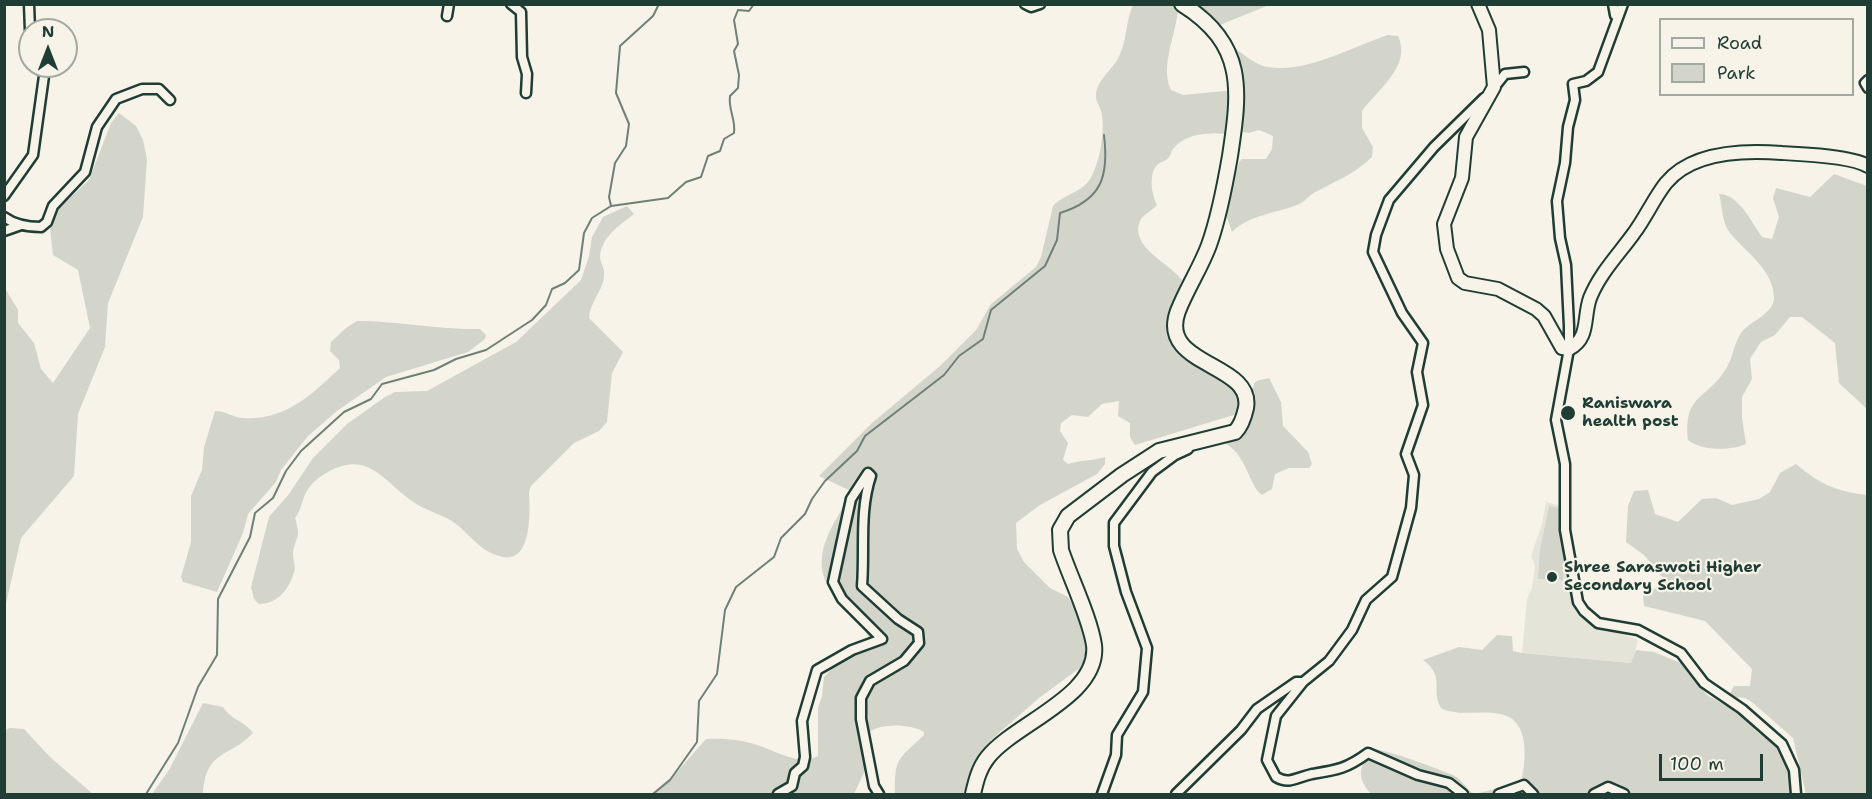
<!DOCTYPE html>
<html>
<head>
<meta charset="utf-8">
<style>
	body { margin:0 }
	#map { position:relative; width:1872px; height:799px; overflow:hidden; background:#f7f3e8; font-family:"Shantell Sans",sans-serif }
	canvas { display:block }
	.frame { position:absolute; inset:0; border:6px solid #1f3d34; pointer-events:none }
	.legend { position:absolute; left:1659px; top:18px; width:195px; height:78px; box-sizing:border-box; background:#f7f3e8; border:2px solid #a1aaa0; margin:0; padding:8px 10px; list-style:none; font-size:18px; color:#1f3d34 }
	.legend li { display:flex; align-items:center; gap:12px; height:30px }
	.legend b { width:30px; border:2px solid #a1aaa0 }
	.north { position:absolute; left:18px; top:18px; width:60px; height:60px; box-sizing:border-box; background:#f7f3e8; border:2px solid #a1aaa0; border-radius:50%; rotate:0deg; font-size:16px; font-weight:700; line-height:24px; text-align:center; color:#1f3d34 }
	.north::after { content:''; display:block; margin:auto; width:21px; height:27px; background:#1f3d34; clip-path:polygon(50% 0,100% 100%,50% 72%,0 100%) }
	.scale { position:absolute; left:1659px; top:754px; width:104px; height:27px; box-sizing:border-box; border:3px solid #1f3d34; border-top:0; padding-left:8px; font-size:18px; line-height:21px; white-space:nowrap; color:#1f3d34; -webkit-text-stroke:4px #f7f3e8; paint-order:stroke }
</style>
</head>
<body>
<div id="map">
<canvas width="1872" height="799"></canvas>
<div class="frame"></div>
<ul class="legend">
<li><b style="height:8px;background:#f7f3e8"></b>Road</li>
<li><b style="height:16px;background:#d3d5ca"></b>Park</li>
</ul>
<div class="north">N</div>
<div class="scale">100 m</div>
</div>
<script>
const ctx = document.querySelector('canvas').getContext('2d');
ctx.lineJoin = 'round';
function fillPath(path, color) {
  ctx.fillStyle = color;
  ctx.fill(path, 'evenodd');
}
function strokePath(path, color, width, dash) {
  ctx.strokeStyle = color;
  ctx.lineWidth = width;
  ctx.lineCap = dash ? 'butt' : 'round';
  ctx.setLineDash(dash || []);
  ctx.stroke(path);
}
function write(font, color, halo, rows, align = 'center') {
  ctx.font = font + ' "Shantell Sans",sans-serif';
  ctx.lineWidth = 4.5;
  ctx.setLineDash([]);
  ctx.textBaseline = 'middle';
  ctx.strokeStyle = halo;
  ctx.fillStyle = color;
  for (const [text, x, y, turn = 0] of rows) {
    ctx.save();
    ctx.translate(x, y);
    ctx.rotate((+turn || 0) * Math.PI / 180);
    ctx.textAlign = isNaN(turn) ? turn : align;
    if (halo) ctx.strokeText(text, 0, 0);
    ctx.fillText(text, 0, 0);
    ctx.restore();
  }
}
fillPath(new Path2D(`
	M1546 502 1561 506 1570 560V596L1586 620 1638 640 1632 663 1522 653 1527 599 1532 588 1535 566 1531 556 1542 524Z`), '#e5e4d9');
fillPath(new Path2D(`
	M1133 5H1178C1178 32 1159 65 1171 90L1183 95 1235 90 1230 134C1210 133 1187 132 1173 149 1171 151 1171 155 1169 157 1167 161 1160 162 1157 165 1148 174 1152 196 1157 205 1152 211 1143 214 1140 221 1129 247 1171 264 1182 280L1171 307 1168 326 1179 348 1235 385 1242 397 1237 414 1135 445 1130 437V423L1118 416 1119 401 1102 404 1088 417 1072 415 1061 423 1060 431 1068 443 1063 460 1068 464C1081 460 1092 461 1105 457V464L1097 474 1040 505 1016 523 1017 549 1024 562 1050 588 1068 597 1090 635 1091 653 1081 667 1039 698 991 740 976 763 969 794H895C894 757 899 759 924 735V732C912 724 876 722 867 735L866 768 854 794H651L676 773 706 739C721 738 739 739 754 744 772 749 800 767 818 756V708L822 696 824 677 842 658 870 642C861 609 818 598 822 558 824 531 845 511 849 490L819 476 872 423 940 366 976 330 991 304 1036 267 1041 257 1053 206C1064 194 1081 193 1090 179 1100 163 1106 128 1101 111 1099 104 1095 101 1096 93 1099 77 1115 68 1120 54 1127 38 1126 20 1133 5Z
	M1193 5H1269L1215 27Z
	M1388 35 1398 36C1412 66 1378 89 1362 111V128L1373 147 1372 157C1352 176 1335 181 1312 194 1307 198 1303 203 1297 205 1274 214 1251 214 1232 232L1224 209 1239 162 1242 159H1266L1272 149 1273 136 1259 130 1249 133 1236 131 1225 41C1237 49 1254 65 1268 67 1305 74 1354 46 1388 35Z
	M119 113 136 126 143 140 147 159 143 217 108 303 105 347 78 414 74 476 21 538 5 608V288L18 310V323L34 343 41 369 53 383 90 328 78 270 53 255 50 228 57 210 89 180 111 123Z
	M1834 174 1867 186V409L1839 383 1835 343 1802 317H1790L1775 335 1761 342 1750 359 1752 379 1742 397V418L1746 444C1730 451 1702 451 1688 440 1683 393 1708 400 1727 367 1733 357 1734 343 1741 333 1750 320 1774 315 1774 297 1773 268 1743 251 1728 230 1722 221 1722 204 1719 194 1739 194 1752 223 1762 237L1772 239 1779 217 1773 198 1776 188 1810 197Z
	M627 206 634 214C620 225 602 236 600 256 600 262 605 269 604 275 604 289 590 302 589 318L623 352 612 373 607 422 599 431 574 443 531 486 529 492C530 512 533 570 496 555 479 549 470 535 456 524 443 514 425 511 412 501 389 486 373 457 342 466 330 469 315 479 308 489 302 498 302 509 295 518 302 541 295 535 293 554 293 560 296 567 294 572 289 590 277 604 259 604L254 599 251 587 269 517 289 494 313 458 347 424 385 397 395 392 427 391 516 342 581 280 589 256 592 237 603 217Z
	M357 321C399 321 439 330 480 329L486 335 485 339 468 352 386 377 337 411 308 436 281 470 276 482 248 514 243 533 217 592 183 582 181 577 191 542V496L202 470 204 447 215 411C226 411 232 417 242 418 285 421 310 396 340 368L339 360 330 351 331 342 346 328Z
	M1269 378 1281 402 1283 426 1308 452 1312 464 1309 468H1289L1275 474 1272 489 1262 495C1247 484 1249 456 1222 441L1248 425C1252 416 1252 385 1255 382 1258 380 1265 379 1269 378Z
	M1796 464C1821 485 1836 491 1867 495V794H1806L1793 738 1752 702 1745 698 1733 697 1730 693 1734 686H1750L1752 669 1705 621 1644 606 1643 595 1662 585 1663 578 1644 555 1626 542 1628 506 1634 491 1648 490 1655 514 1678 522 1702 499 1716 498 1732 505 1759 499 1770 492 1780 473Z
	M1549 506 1559 508 1565 556 1563 580 1538 579 1540 550Z
	M1497 635 1512 636 1513 651 1522 653 1631 663 1636 650 1654 652 1683 664 1707 695 1741 714 1757 732 1775 745 1789 760 1794 794H1371C1356 777 1360 767 1370 748 1398 753 1427 765 1453 775 1462 779 1466 790 1475 794L1511 785 1522 778C1526 759 1529 722 1504 715 1484 709 1461 717 1442 709 1429 692 1447 677 1423 660L1459 647 1482 650Z
	M203 703 223 707C233 722 244 720 253 733 228 759 206 749 203 794H152L169 770Z
	M10 728 24 729 50 757 93 794H6L5 730Z`), '#d3d5ca');
strokePath(new Path2D(`
	M611 206 609 197 615 163 626 146 629 124 616 93 620 46 653 16 659 4
	M146 794 178 743 198 687 217 655 218 599 250 537 255 513 273 498 286 471 301 451 344 412 371 399 382 384 434 370 456 359 486 350 532 320 546 305 552 289 565 283 579 270 584 233 592 218 611 206 668 198 686 182 701 177 708 156 720 151 724 139 734 133C736 119 728 110 730 96L738 88 739 75 734 51 738 44 734 20 738 10 749 11 754 4
	M653 794 670 780 697 742 699 701 717 674 725 610 736 587 774 557 781 538 805 514 812 499 825 481 857 451 865 436 944 375 959 356 983 339 991 310 1045 266 1057 240 1060 213C1102 200 1109 176 1104 135`), '#6f8077', 2);
const minor = new Path2D(`
	M29 4 30 30
	M511 4 521 12 522 57 527 74 526 93
	M1025 4 1031 7 1040 4
	M1613 4 1615 15H1619
	M1623 4 1598 72 1586 81 1573 84 1575 100 1568 127 1565 163 1557 201 1560 238 1566 265 1569 326V349L1556 420 1565 464V530L1578 602 1584 611 1598 623 1638 630 1681 653 1704 683 1742 709 1782 744 1794 770 1796 794
	M447 16 449 4
	M1868 80 1865 83 1868 88
	M1493 89 1505 74 1524 72
	M4 196 33 155 44 76 43 66
	M4 217C15 225 28 227 41 227L47 222 53 206 85 172 97 127 116 99 142 89H159L170 100
	M4 231 21 225
	M778 794 792 786 795 773 803 766 805 757 802 721 817 670 852 650 882 639 842 599 833 582 851 499 868 473 871 476C859 512 865 549 862 586L898 619 918 632 919 643 904 661 870 681 861 698V719L874 786 879 794
	M1102 794 1116 755 1117 735 1143 692 1147 648 1126 592 1114 546V523L1152 472 1175 455 1188 449
	M1176 794 1241 730 1257 709 1296 682H1303
	M1463 794 1449 783 1418 775 1368 753C1346 769 1337 770 1312 774 1297 777 1290 785 1276 777L1267 760 1276 716 1303 682 1329 661 1352 630 1366 600 1392 577 1411 508 1414 475 1406 454 1423 405 1417 372 1423 343 1402 313 1373 252 1376 235 1389 200 1434 147 1484 98
	M1499 794 1524 785 1533 794
	M1594 794 1608 787 1624 794`);
const secondary = new Path2D(`
	M1478 4 1489 30 1494 87 1466 137 1462 178 1444 224 1447 249 1458 278 1465 283 1498 289 1536 309 1544 316 1562 348 1569 349C1590 338 1583 318 1590 298 1600 273 1619 254 1634 233 1646 217 1654 198 1666 183 1692 151 1744 150 1782 153 1802 154 1851 156 1868 166`);
const primary = new Path2D(`
	M973 794C976 781 979 768 988 757 1015 723 1100 696 1094 645 1090 618 1070 577 1061 550L1060 530 1068 516 1122 475 1159 451 1235 432C1241 426 1244 417 1246 408 1254 362 1157 367 1178 311 1187 288 1201 267 1209 245 1219 217 1225 185 1230 156 1240 90 1246 44 1182 4`);
strokePath(minor, '#1f3d34', 13);
strokePath(secondary, '#1f3d34', 16);
strokePath(primary, '#1f3d34', 18);
strokePath(minor, '#f7f3e8', 8);
strokePath(secondary, '#f7f3e8', 12);
strokePath(primary, '#f7f3e8', 14);
for (const [x, y, r, color] of [
	[1568,413,8,"#1f3d34"],
	[1552,577,6,"#1f3d34"]
]) {
  const dot = new Path2D();
  dot.arc(x, y, r, 0, 2 * Math.PI);
  ctx.fillStyle = color;
  ctx.fill(dot);
  strokePath(dot, '#f7f3e8', 2);
}
write('bold 16px', '#1f3d34', '#f7f3e8', [
	["Raniswara",1582,404],
	["health post",1582,422],
	["Shree Saraswoti Higher",1564,568],
	["Secondary School",1564,586]
], 'left');
</script>
</body>
</html>
